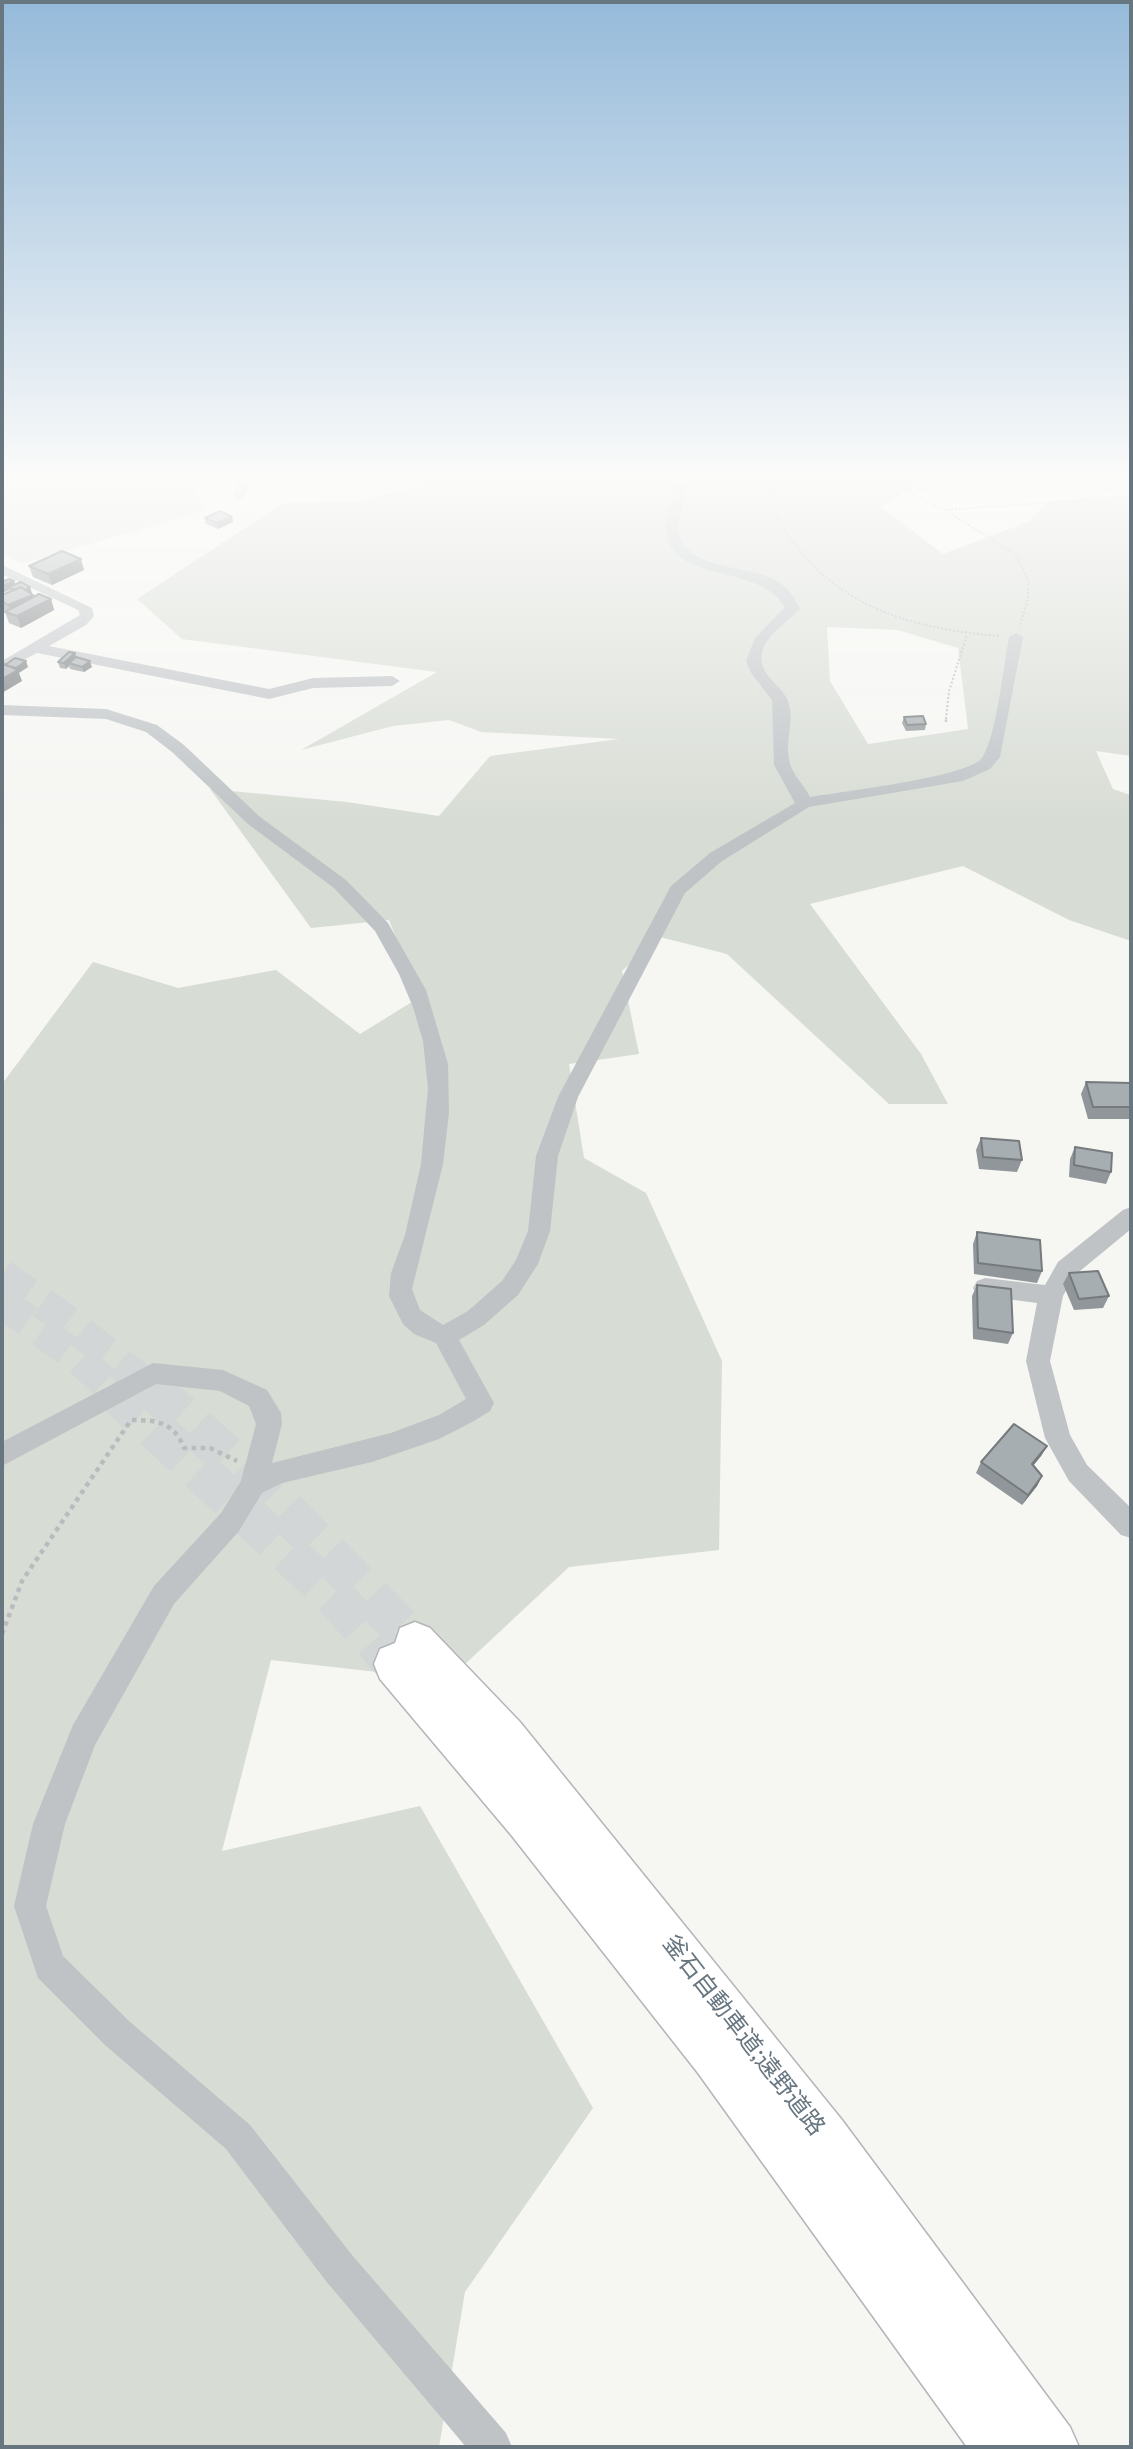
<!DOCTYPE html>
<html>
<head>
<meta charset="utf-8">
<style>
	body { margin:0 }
	#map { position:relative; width:1133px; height:2449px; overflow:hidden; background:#f6f6f3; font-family:"Space Grotesk",sans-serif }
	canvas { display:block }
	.frame { position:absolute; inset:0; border:4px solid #687680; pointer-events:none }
</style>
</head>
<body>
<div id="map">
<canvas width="1133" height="2449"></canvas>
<div class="frame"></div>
</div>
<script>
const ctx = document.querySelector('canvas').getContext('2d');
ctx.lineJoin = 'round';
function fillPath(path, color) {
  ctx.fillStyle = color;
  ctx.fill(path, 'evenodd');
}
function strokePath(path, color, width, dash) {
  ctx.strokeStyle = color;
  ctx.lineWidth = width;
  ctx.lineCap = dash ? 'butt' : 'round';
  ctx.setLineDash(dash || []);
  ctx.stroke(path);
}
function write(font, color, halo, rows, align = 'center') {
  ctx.font = font + ' "Space Grotesk","Noto Sans JP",sans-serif';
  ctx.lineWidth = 7;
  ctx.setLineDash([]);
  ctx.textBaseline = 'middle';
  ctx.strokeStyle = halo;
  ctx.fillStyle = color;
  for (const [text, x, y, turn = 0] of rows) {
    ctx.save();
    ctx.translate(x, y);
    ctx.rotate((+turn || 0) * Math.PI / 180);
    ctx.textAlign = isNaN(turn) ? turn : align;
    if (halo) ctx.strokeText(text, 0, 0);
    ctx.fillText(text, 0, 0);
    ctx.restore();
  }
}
fillPath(new Path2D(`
	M2 482H188L206 510 21 564 2 553Z`), '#e6e7e6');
fillPath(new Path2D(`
	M430 482H924L880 506 943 554 1030 521 1047 502 1131 495V756L1096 751 1113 789 1131 795V941L1069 920 963 866 810 904 921 1054 948 1104H889L727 954 660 937 622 971 639 1054 569 1064 584 1158 646 1193 722 1361 719 1550 569 1567 448 1680 271 1660 222 1851 420 1806 593 2108 465 2292 439 2447H2V1084L93 962 178 988 276 970 360 1034 420 997 389 920 311 928 210 789 347 802 439 816 490 756 619 739 481 732 449 720 393 726 301 750 437 672 182 639 137 599 283 503 357 501ZM827 627 898 630 958 648 968 729 868 744 830 681Z`), '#d7dcd4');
strokePath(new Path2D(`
	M2 1275 59 1315 152 1389
	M2 1302 78 1358 112 1389`), '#d2d6d6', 32, [32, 17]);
strokePath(new Path2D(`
	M110 1387 335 1597 395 1664
	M150 1387 269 1494 415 1642`), '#d2d6d6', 41, [41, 20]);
const highway = new Path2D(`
	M415 1622 430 1628 520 1722 842 2120 1070 2427 1079 2447H967L698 2073 512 1836 380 1679 374 1664 380 1649 395 1643 400 1628Z`);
strokePath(highway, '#b2b6b8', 3);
strokePath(new Path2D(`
	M782 482 768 497C811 598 897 628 1000 636
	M887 482 945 510 1016 555 1028 580V599L1020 625
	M906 489H928L921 482
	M947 510 1081 500 1097 496 1117 482
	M946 719 949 691 967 635`), '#b9bcbe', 2, [2, 2]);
strokePath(new Path2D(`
	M946 722V717`), '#b9bcbe', 2.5, [2.5, 2.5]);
strokePath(new Path2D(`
	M2 1634 22 1581 131 1420C157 1420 174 1422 184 1448H210L237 1461`), '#b9bcbe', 4.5, [4.5, 4.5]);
fillPath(new Path2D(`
	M239 482H251L243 499 239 500 233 496Z
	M674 482H686C687 501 676 518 680 536 689 569 750 566 775 580 788 587 793 596 800 608 789 622 766 634 762 653 757 673 780 684 787 699 796 718 785 739 789 759 791 774 804 784 810 797 839 792 968 777 982 758 996 739 1004 663 1009 637L1016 633 1023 637 1000 757 990 769 963 781 809 807 722 861 685 893 578 1097 558 1156 550 1231 538 1264 518 1295 484 1325 459 1340 494 1403 490 1411 474 1421 439 1439 372 1462 282 1483 262 1493 239 1531 174 1604 95 1745 65 1824 46 1906 63 1956 129 2021 250 2125 352 2255 506 2433 512 2447H466L326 2281 226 2149 105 2045 38 1978 14 1906 33 1824 73 1725 154 1586 221 1513 241 1481 256 1424 249 1406 220 1391 156 1384 2 1466V1442L153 1363 223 1370 267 1390 281 1413 282 1424 272 1463 391 1433 439 1415 466 1399 436 1343 414 1334 403 1324 389 1296 391 1273 405 1235 421 1164 428 1088 423 1041 413 1007 399 974 375 931 334 888 248 824 172 752 146 732 106 719 2 715V705L106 709 157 725 184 745 260 817 346 880 388 923 426 990 448 1064 449 1113 443 1164 412 1289 420 1310 443 1325 468 1311 502 1281 516 1260 528 1231 536 1156 558 1097 671 886 710 853 795 803 774 765 772 700 751 673 746 661 755 638 785 607C760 564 677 583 667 536 663 518 674 501 674 482Z
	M2 565 92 608 94 616 86 625 49 646 269 689 313 678 392 676 400 681 392 686 313 688 269 699 37 653 2 671V661L80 615 78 610 2 574Z
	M1131 1207V1229L1074 1276 1063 1296 1050 1361 1070 1435 1087 1465 1131 1508V1538L1121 1535 1069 1481 1045 1438 1026 1361 1037 1303 977 1295 973 1288 977 1281 985 1278 1045 1285 1058 1262 1123 1210Z`), '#bfc3c6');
fillPath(highway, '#fff');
fillPath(new Path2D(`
	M205 518 233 522 218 529 206 524Z
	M29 566 84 570 52 585 33 577Z
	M14 581 15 584 32 593H31L34 597 51 599 54 610 21 628 9 623 5 612 2 610V595L10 592V590L2 593Z
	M76 657 92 667 84 672 70 669 69 666 66 669 60 668 58 662Z
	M904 717 926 724 925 730 906 731 902 723Z
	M1086 1082 1131 1083V1119H1088L1081 1094Z
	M981 1138 1022 1160 1017 1172 979 1169 976 1150Z
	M1075 1147 1111 1172 1106 1184 1069 1177 1070 1159Z
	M977 1232 1042 1271 1037 1283 974 1274 973 1244Z
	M1069 1273 1109 1296 1103 1308 1074 1310 1063 1284Z
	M977 1285 1013 1333 1008 1344 973 1339 972 1296Z
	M1047 1446 1041 1456 1033 1466 1042 1476 1037 1486 1022 1505 976 1473 981 1462Z`), '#909699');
fillPath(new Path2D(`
	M232 517 233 522 218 529 217 523Z
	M81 559 84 570 52 585 48 574Z
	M14 581 16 587H9V590L2 593V586Z
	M30 587 32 593 20 598 19 592Z
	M33 595 37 606 11 614 8 605Z
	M51 599 54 610 21 628 17 616Z
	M75 653 77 659 69 663V666L66 669 64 663Z
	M26 661 28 667 19 673 22 681 2 693V679Z
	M90 661 92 667 84 672 82 667Z
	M1047 1446 1041 1456 1026 1474 1032 1464Z
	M1042 1476 1037 1486 1022 1505 1028 1495Z`), '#757a7d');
const building = new Path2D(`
	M220 511 232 517 217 523 205 518Z
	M62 551 81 559 48 574 29 566Z
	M9 579 14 581 2 586V582Z
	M21 582 30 587 25 590 21 587 14 590 9 587Z
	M21 587 33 595 8 605 2 601V595Z
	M39 594 51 599 17 616 5 612Z
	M69 652 75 653 64 663 58 662Z
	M76 657 90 661 82 667 69 663Z
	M15 658 26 661 16 668 5 665Z
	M2 663 18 670 2 679Z
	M923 716 926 724 907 725 904 717Z
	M1086 1082 1131 1083V1107H1093Z
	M981 1138 1019 1141 1022 1160 983 1157Z
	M1075 1147 1112 1153 1111 1172 1074 1165Z
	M977 1232 1040 1240 1042 1271 978 1263Z
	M1098 1271 1109 1296 1079 1299 1069 1273Z
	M977 1285 1011 1289 1013 1333 978 1328Z
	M1014 1424 1047 1446 1032 1464 1042 1476 1028 1495 981 1462Z`);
fillPath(building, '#a7aeb2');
strokePath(building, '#757a7d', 2);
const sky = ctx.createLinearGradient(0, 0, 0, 825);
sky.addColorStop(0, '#95bada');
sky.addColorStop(0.58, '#fbfbfa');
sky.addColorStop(1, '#fbfbfa00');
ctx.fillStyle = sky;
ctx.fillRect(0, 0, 1133, 825);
write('24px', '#687680', '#fff', [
	["釜石自動車道;遠野道路",743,2036,52]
]);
</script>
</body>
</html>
